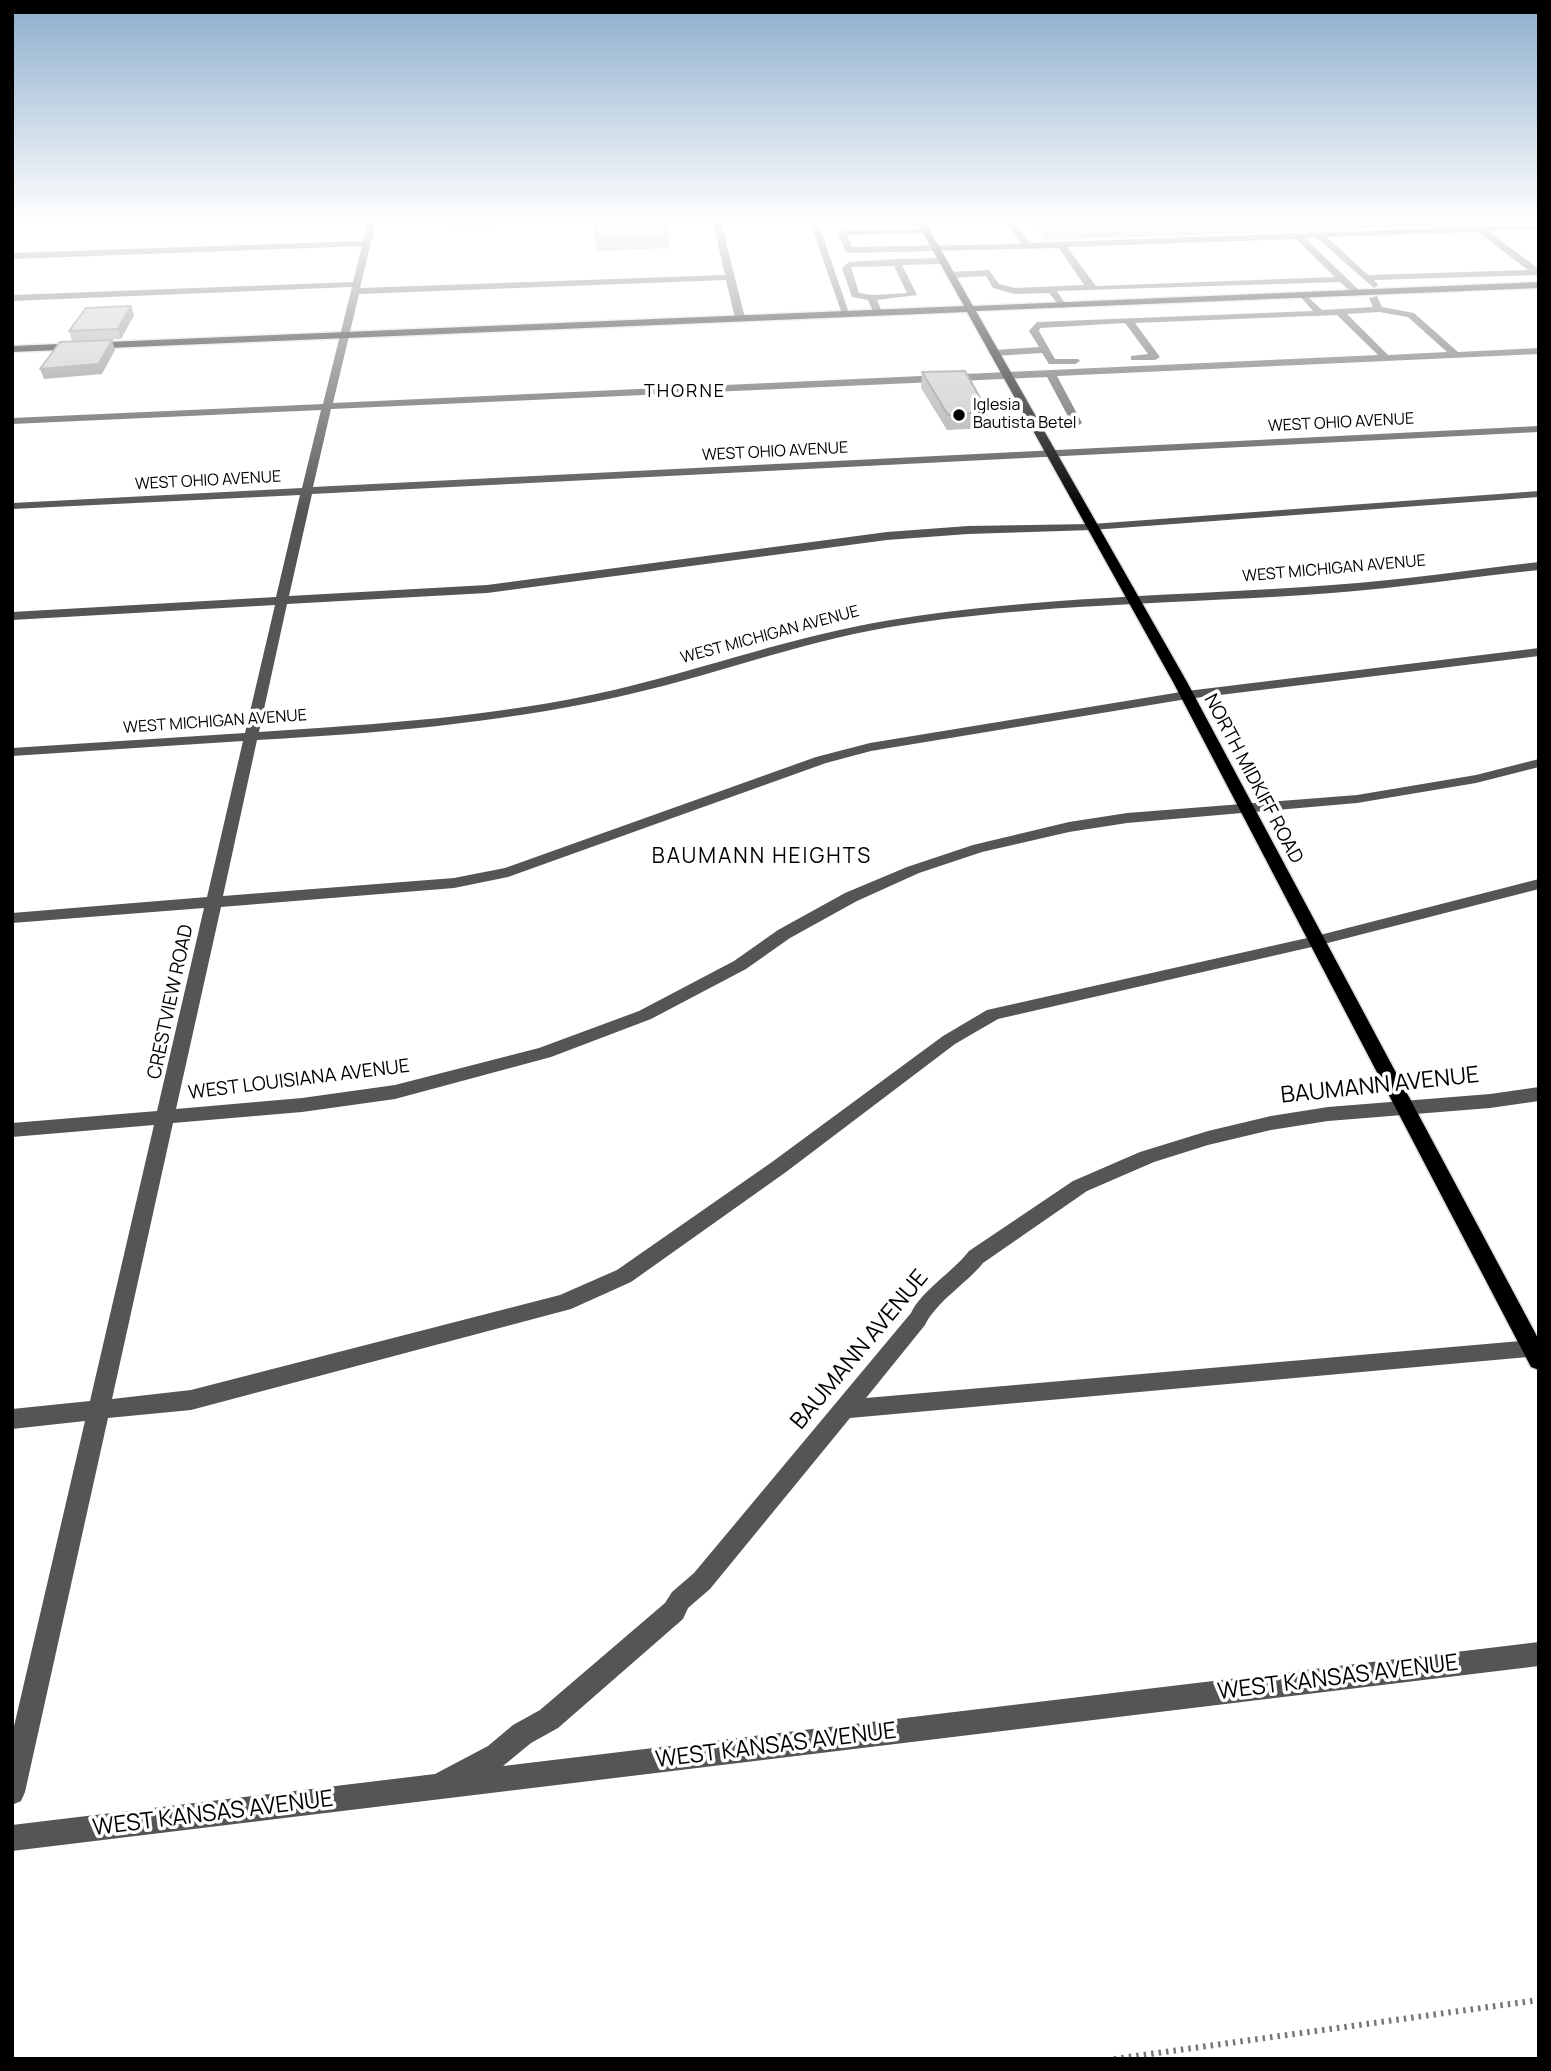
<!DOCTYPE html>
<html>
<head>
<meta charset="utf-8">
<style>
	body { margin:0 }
	#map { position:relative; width:1551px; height:2071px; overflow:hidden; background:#fff; font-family:Manrope,sans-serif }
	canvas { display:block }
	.frame { position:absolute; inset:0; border:14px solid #000; pointer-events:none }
</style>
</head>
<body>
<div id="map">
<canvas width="1551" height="2071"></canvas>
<div class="frame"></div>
</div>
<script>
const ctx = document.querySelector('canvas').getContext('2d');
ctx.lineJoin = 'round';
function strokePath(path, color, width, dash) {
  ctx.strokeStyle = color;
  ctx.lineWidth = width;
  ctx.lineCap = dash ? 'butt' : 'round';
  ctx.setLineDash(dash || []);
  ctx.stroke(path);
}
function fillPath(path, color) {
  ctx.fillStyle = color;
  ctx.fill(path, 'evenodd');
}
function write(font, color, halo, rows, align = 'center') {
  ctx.font = font + ' Manrope,sans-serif';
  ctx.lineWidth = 7;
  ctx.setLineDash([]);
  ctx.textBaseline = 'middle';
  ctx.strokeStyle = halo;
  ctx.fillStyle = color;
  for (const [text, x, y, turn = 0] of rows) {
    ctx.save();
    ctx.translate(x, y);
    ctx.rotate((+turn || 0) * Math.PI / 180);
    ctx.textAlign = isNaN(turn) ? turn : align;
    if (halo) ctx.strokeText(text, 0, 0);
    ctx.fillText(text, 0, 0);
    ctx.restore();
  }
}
const major = new Path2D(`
	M917 222H925L973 306 1539 282V288L976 311 1187 682 1539 1340V1370L1531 1367 1173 682 967 312 12 352V346L964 306Z`);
strokePath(major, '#dbdbdb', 3);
strokePath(new Path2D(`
	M1114 2059 1539 2000`), '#777', 6, [2.5, 5]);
fillPath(new Path2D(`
	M368 222H376L360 288 725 275 713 222H721L745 318 740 321 735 318 726 280 359 294 333 403 1378 355 1337 315 1135 323 1160 357 1155 360H1131V356L1148 354 1125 323 1040 328 1039 331 1055 359H1078L1080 361 1075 364H1049L1042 353 994 356 989 353 994 350 1039 347 1029 331 1037 322 1313 311 1299 295 1303 292 1322 310 1373 307 1369 298 1377 296 1382 307 1414 313 1458 352 1539 348V354L1057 376 1082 423 1077 426 1036 430 1031 427 1032 425 1070 420 1047 377 331 409 313 487 1539 426V432L312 494 289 596 487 585 887 532 968 526 1092 524 1539 491V497L1092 530 968 534 887 540 487 593 287 604 259 732C378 724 497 717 614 690 707 668 797 635 891 620 1037 596 1185 596 1332 585 1401 580 1470 570 1539 562V570C1470 577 1401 588 1332 593 1185 604 1036 603 890 627 796 643 706 678 613 698 493 724 379 733 257 740L223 896 454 878 505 868 816 757 870 743 1187 691 1539 648V656L1187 699 871 751 826 763 508 877 454 888 221 907 176 1109 302 1098 395 1085 539 1048 639 1011 734 961 778 930 845 893 907 867 973 845 1069 822 1127 813 1357 795 1476 775 1539 759V767L1476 783 1357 803 1127 823 1069 832 982 852 919 873 857 901 790 938 746 969 651 1019 551 1057 395 1099 302 1112 173 1123 112 1399 191 1390 560 1295 617 1270 772 1162 943 1036 987 1010 1316 936 1539 879V889L1316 946 998 1019 955 1044 786 1172 631 1282 571 1309 191 1410 108 1418 25 1792 21 1801 12 1805V1735L85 1421 12 1429V1409L90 1401 154 1125 12 1137V1123L157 1111 204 908 12 923V913L207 897 243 741 12 756V748L245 733 275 605 12 620V612L276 597 300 495 12 509V503L302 488 321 410 12 424V418L323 404 352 287 12 301V295L353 282 362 246 12 259V253L363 241ZM1379 312 1408 317 1447 352 1388 355 1347 314Z
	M810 222H818L850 316 842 314Z
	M1007 222H1015L1030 243 1473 227 1477 225 1482 227 1539 225V229L1488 231 1539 269V275L1374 280 1378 285 1374 288 1317 238H1305L1359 290V294H1353L1340 282 1057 291 1066 305 1061 308 1049 293 1015 294 993 288 986 276 950 278 946 275 950 272 989 270 999 284 1015 288 1084 285 1059 248 849 253 845 250 838 233 842 231 926 229 930 231 926 233 847 235 852 247 1021 244ZM1478 232 1528 270 1368 275 1327 237ZM1296 239 1335 277 1096 286 1067 247Z
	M896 259 943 258 947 261 943 264 902 265 917 295 877 300 882 312 874 314 868 300 852 297 842 268 849 262ZM894 266 907 293 872 295 859 293 851 267Z
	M1539 1087V1101L1490 1108 1328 1121 1271 1130 1208 1145 1154 1162 1087 1191 983 1263C966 1284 937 1301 925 1325L866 1398 1532 1340 1539 1342V1356L850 1418 710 1589 688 1608 683 1619 558 1728 531 1743 503 1766 1539 1642V1666L12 1851V1825L435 1774 488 1746 513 1725 540 1710 665 1603 672 1592 694 1573 911 1313C923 1289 952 1273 969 1251L1073 1181 1140 1152 1208 1131 1271 1116 1328 1107 1490 1094Z`), '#555');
fillPath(major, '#000');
fillPath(new Path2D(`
	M450 222H491V226L450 228Z
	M595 222 668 235 669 248 597 251Z
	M1033 222H1467L1466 225 1046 240Z
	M134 315 121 339 72 341 69 331Z
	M922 372 988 412 987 428 947 430 921 388Z`), '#a9a9a9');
fillPath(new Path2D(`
	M131 306 134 315 121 339 118 329Z
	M112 340 115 350 102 374 44 379 40 369Z`), '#898989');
const building = new Path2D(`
	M595 222H666L668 235 596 238Z
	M131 306 118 329 69 331 86 308Z
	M112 340 99 364 40 369 60 342Z
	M965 371 988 412 948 415 922 372Z`);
fillPath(building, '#c4c4c4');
strokePath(building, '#898989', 2);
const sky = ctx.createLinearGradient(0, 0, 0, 512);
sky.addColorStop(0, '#8cadcc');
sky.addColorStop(0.43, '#fff');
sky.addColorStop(1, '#ffffff00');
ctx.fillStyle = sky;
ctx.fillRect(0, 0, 1551, 512);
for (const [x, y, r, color] of [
	[959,415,7,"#000"]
]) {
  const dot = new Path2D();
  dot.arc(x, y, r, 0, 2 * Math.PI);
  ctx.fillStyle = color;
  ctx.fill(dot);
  strokePath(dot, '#fff', 2.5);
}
write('16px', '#000', '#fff', [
	["Iglesia",973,406],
	["Bautista Betel",973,424]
], 'left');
write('16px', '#000', '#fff', [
	["WEST OHIO AVENUE",1341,423,-3],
	["WEST OHIO AVENUE",775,452,-3],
	["WEST OHIO AVENUE",208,481,-3],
	["WEST MICHIGAN AVENUE",1334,569,-5],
	["WEST MICHIGAN AVENUE",770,635,-15],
	["WEST MICHIGAN AVENUE",215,722,-4]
]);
ctx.letterSpacing = '2px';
write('18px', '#000', '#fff', [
	["THORNE",685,392]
]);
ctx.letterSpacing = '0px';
write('19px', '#000', '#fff', [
	["NORTH MIDKIFF ROAD",1253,779,62],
	["CRESTVIEW ROAD",171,1002,-78],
	["WEST LOUISIANA AVENUE",299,1080,-7]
]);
ctx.letterSpacing = '2px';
write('21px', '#000', '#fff', [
	["BAUMANN HEIGHTS",762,857]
]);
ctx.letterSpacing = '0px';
write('23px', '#000', '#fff', [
	["BAUMANN AVENUE",1380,1086,-6],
	["BAUMANN AVENUE",860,1350,-50],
	["WEST KANSAS AVENUE",1338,1678,-7],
	["WEST KANSAS AVENUE",776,1746,-7],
	["WEST KANSAS AVENUE",213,1814,-7]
]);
</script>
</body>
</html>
